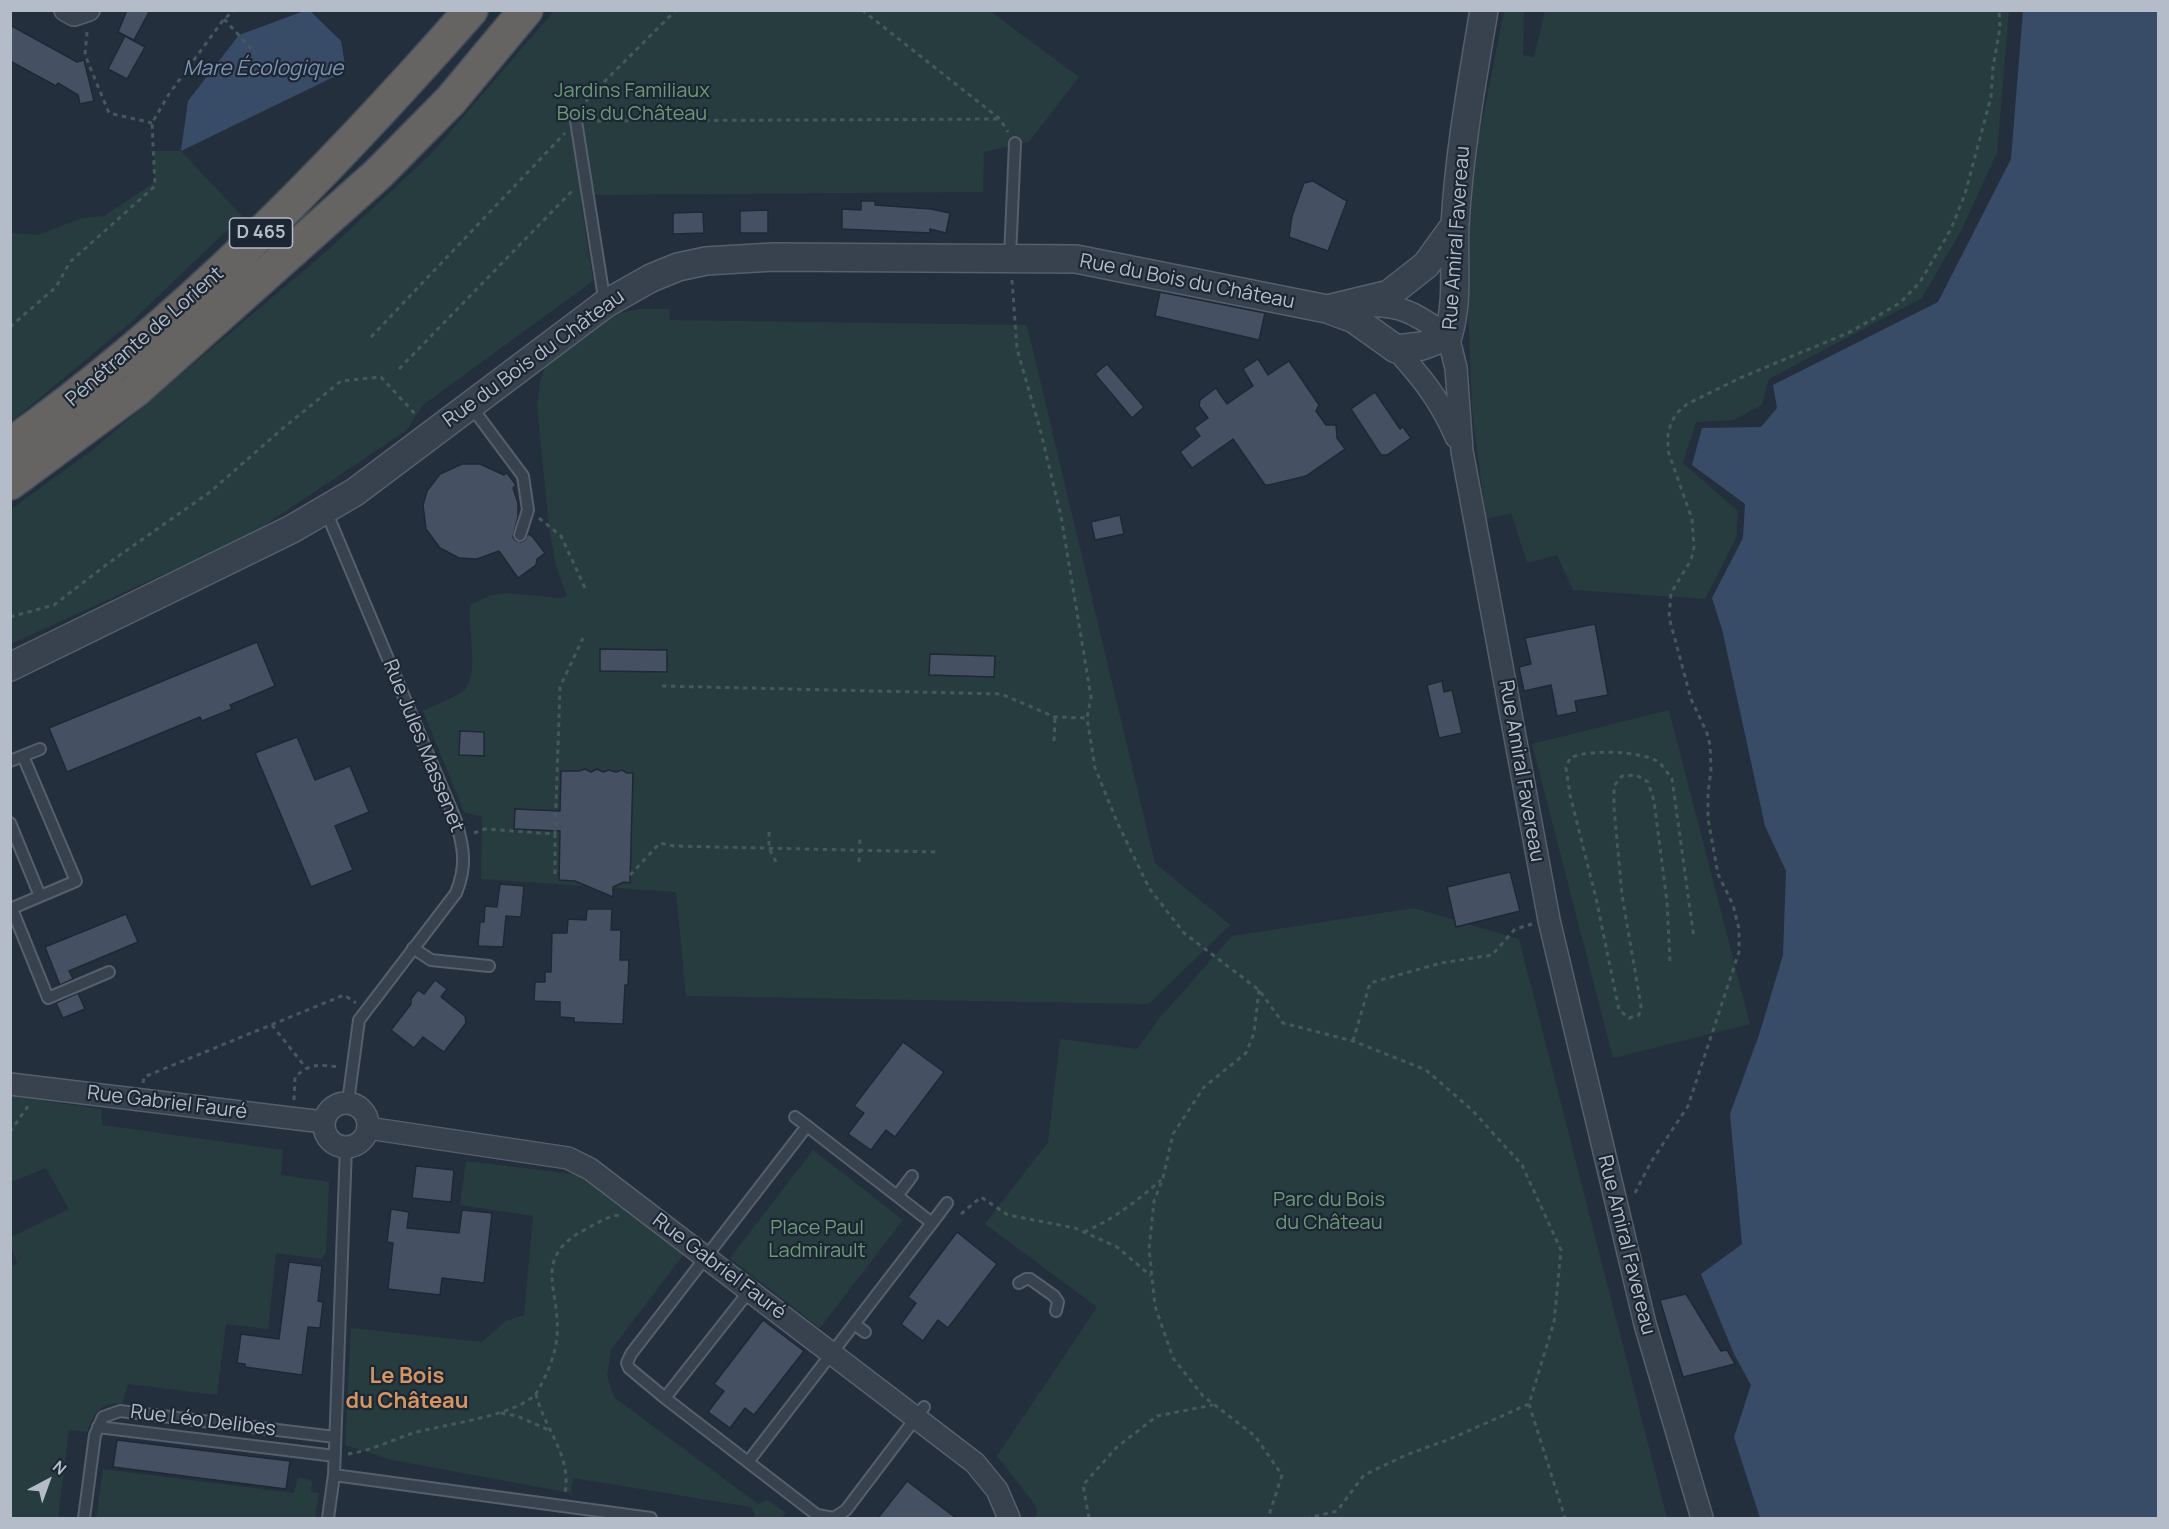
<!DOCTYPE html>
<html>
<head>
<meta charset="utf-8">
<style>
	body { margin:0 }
	#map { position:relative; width:2169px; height:1529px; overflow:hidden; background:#242f3e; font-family:Manrope,sans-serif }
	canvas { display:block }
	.frame { position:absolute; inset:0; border:12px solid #b4bcc9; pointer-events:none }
	.north { position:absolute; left:18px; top:1451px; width:60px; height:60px; -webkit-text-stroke:4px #1d2633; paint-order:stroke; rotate:41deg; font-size:16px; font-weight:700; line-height:24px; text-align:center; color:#b4bcc9 }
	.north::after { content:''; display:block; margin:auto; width:21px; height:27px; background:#b4bcc9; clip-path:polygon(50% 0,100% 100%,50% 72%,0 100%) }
</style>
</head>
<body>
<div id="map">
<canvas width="2169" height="1529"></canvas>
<div class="frame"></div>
<div class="north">N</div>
</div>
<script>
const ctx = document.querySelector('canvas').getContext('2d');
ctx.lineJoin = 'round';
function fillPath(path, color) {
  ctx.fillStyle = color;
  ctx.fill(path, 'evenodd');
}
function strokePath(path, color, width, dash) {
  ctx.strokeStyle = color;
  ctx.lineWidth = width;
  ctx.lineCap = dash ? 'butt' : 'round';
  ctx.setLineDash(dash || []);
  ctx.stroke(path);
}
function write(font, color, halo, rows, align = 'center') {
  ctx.font = font + ' Manrope,sans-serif';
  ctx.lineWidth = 4.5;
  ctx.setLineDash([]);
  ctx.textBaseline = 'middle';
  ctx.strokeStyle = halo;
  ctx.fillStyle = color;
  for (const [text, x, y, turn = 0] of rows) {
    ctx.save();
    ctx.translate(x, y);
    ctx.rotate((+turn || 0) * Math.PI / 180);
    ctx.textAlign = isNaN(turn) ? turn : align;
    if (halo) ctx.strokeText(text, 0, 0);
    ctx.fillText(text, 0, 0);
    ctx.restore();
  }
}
fillPath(new Path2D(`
	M554 11H990L1079 77 1029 142 984 152 983 192 580 195 593 281 423 405 407 430 250 535 11 644 10 510 95 448 328 250 432 153Z
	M1504 11H1524L1523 55 1534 57 1545 11H2009L1997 153 1961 231 1922 298 1769 379 1762 405 1734 420 1696 422 1683 463 1738 511 1736 538 1705 599 1573 590 1557 555 1527 563 1511 513 1486 519 1472 410 1467 273 1471 177Z
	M154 151H181L242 216 129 324 11 422V214V233L38 235 82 218 104 216 155 182Z
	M638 309H669L670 320 1027 325 1155 863 1230 925 1149 1004 686 996 676 892 481 879 482 817 464 812 423 711C432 706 459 696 465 689 480 673 467 627 470 605L491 595 507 593 560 598 567 596 556 566 549 528 537 407 540 382 545 367 607 319 620 313Z
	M1669 710 1750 1024 1613 1058 1532 744Z
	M1414 908 1519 939 1667 1518H1037L1036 1506 997 1456 1097 1307 985 1224 1048 1142 1060 1039 1137 1049 1157 1021 1232 936Z
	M11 1096 101 1109 102 1125 283 1150 281 1175 329 1182 326 1253 321 1259 276 1253 268 1329 226 1324 217 1395 128 1384 122 1404C99 1402 95 1413 87 1432L69 1430 58 1518H11L10 1267 17 1264 11 1246V1237L69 1209 46 1168 11 1182Z
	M813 1150 903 1220 820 1328 730 1258Z
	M466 1161 582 1175 684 1254 611 1350 607 1375 614 1397 758 1504 768 1500 786 1513 781 1518H756L751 1507 573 1478 571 1493 392 1460 345 1445 351 1328 482 1342 506 1321 524 1315 533 1216 460 1205Z
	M103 1469 294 1493 298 1477 312 1481 311 1492 319 1493 315 1518H96Z`), '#263c3f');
fillPath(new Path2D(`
	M307 10 310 11 341 41 346 71 181 151 188 101 239 35Z
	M2023 11H2158V1518H1760L1734 1437 1751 1385 1734 1354 1701 1274 1742 1244 1730 1114 1759 1035 1783 955 1786 871 1765 826 1722 629 1712 598 1743 538 1745 504 1692 465 1702 428 1761 427 1777 408 1773 385 1938 302 2011 159Z`), '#394c67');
const building = new Path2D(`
	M127 10H150L134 40 118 32Z
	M10 25 77 62 84 60 94 101 80 104 78 95 58 83 56 86 10 61Z
	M125 36 145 47 127 79 108 69Z
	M1313 181 1347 201 1328 251 1289 237 1292 216 1304 183Z
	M861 201H875V205L931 209 950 213 946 233 930 229V233L842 229V209L861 210Z
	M768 210V233H740V211Z
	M703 212 704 233 673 234V213Z
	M1160 292 1265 313 1259 340 1155 316Z
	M1258 359 1268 375 1289 361 1319 405 1316 411 1326 425H1336L1337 438 1345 449 1306 476 1269 485H1265L1233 439 1192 468 1180 452 1200 436 1194 428 1208 418 1199 406 1200 400 1216 388 1227 404 1253 386 1243 369Z
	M1107 364 1144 407 1132 418 1095 374Z
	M1375 392 1400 429 1403 427 1411 438 1387 455H1381L1351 409Z
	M462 464H480L504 475 507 473 516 485 513 488 518 503V517L513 537 515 540 521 542 525 540 528 534 532 536 545 553 537 559 536 565 518 578 499 551 477 559 459 558 440 548 426 529 423 505 427 491 440 474Z
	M1120 515 1124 534 1095 540 1091 522Z
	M1595 624 1608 695 1575 701 1577 712 1557 716 1551 685 1524 691 1519 667 1531 664 1525 638Z
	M257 642 275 686 230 705 232 709 202 721 200 717 67 772 49 728Z
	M600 649 667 650V672L600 671Z
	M930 654 995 656 994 677 929 675Z
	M1442 681 1444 692 1452 690 1462 733 1439 738 1427 685Z
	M460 731 484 732V756L459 755Z
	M297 737 315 780 350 766 369 812 335 826 353 870 311 887 255 753Z
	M585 769 591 772 597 769 603 772 609 770 616 772 622 770 627 773H633L630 883 624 882 613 887V897L575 881 559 880 560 831 514 829 515 809 560 811 561 771H579Z
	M1510 872 1520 911 1456 927 1447 887Z
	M500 884 524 886 521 917 506 916 503 947 478 946 480 922H484L485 906 497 907Z
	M587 909H612L611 930H621L620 960H629L628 985H625L623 1024 574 1022V1018L560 1017V1002L534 1001 535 982H545V972H551L552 933H567L568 919 586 920Z
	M126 914 138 942 69 971 73 979 60 985 45 947Z
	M435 980 447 989 441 997 465 1016 466 1023 444 1052 423 1037 414 1048 391 1030 411 1004V999L418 990 424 994Z
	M78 993 85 1009 63 1018 56 1003Z
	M903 1042 944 1072 895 1137 886 1130 871 1150 848 1134 864 1113 854 1106Z
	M416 1166 454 1170 451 1202 412 1198Z
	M391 1209 409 1212 407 1228 459 1233 462 1210 492 1213 484 1283 442 1278 440 1295 388 1289 393 1243 387 1242Z
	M957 1232 997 1264 948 1328 938 1320 923 1341 901 1324 916 1303 908 1297Z
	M289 1262 322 1266 318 1301 323 1302 320 1328 308 1327 302 1375 245 1367V1364L237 1363 241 1334 279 1339Z
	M1686 1294 1721 1351 1727 1350 1735 1364 1683 1377 1660 1300Z
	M763 1320 804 1351 754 1415 745 1408 730 1428 708 1412 724 1391 714 1384Z
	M117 1440 290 1461 286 1489 113 1467Z
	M907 1481 956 1518H878Z`);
fillPath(building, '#455162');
strokePath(building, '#1f2835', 1.5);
const service = new Path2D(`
	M576 121 605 304
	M1010 257 1015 143
	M470 405 523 476 528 510 520 535
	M326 511 456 821C464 849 467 866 456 893L359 1020 348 1102
	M10 761 40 749
	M10 823 40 896
	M10 909 76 881 23 756
	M12 909 48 998 109 972
	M413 948 431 960 489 966
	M795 1117 807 1126
	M897 1196 912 1176
	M932 1223 947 1203
	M1019 1283 1026 1279H1030L1054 1296 1058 1302 1056 1311
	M750 1290 665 1398 629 1368 627 1363 631 1354 807 1126 932 1223 748 1462 817 1515 834 1518 846 1510 924 1407
	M854 1324 865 1332
	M665 1398 748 1462
	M98 1427 335 1456
	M334 1475 651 1518
	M84 1518 95 1435 103 1417 120 1411 335 1437
	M328 1518 334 1475 346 1147`);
const minor = new Path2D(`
	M65 10 74 15 89 10
	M1366 306C1404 304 1418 316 1448 336L1456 368 1462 451 1549 920 1645 1324 1702 1518
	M1396 349C1423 379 1440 400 1456 437
	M10 1084 323 1122
	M324 1125a22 22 0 1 1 44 0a22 22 0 1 1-44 0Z
	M368 1128 568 1158 590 1169 975 1463 997 1490 1009 1518`);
const tertiary = new Path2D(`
	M1327 309 1389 294 1426 265 1455 225
	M10 667 292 529 355 492 605 304 651 278 678 267 706 261 773 257 1076 259 1327 309 1354 319 1396 349 1422 346 1448 336C1459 300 1453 262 1455 225 1459 153 1472 82 1484 10`);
const trunk = new Path2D(`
	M10 445C183 322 331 169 471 10
	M10 483 136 390 378 174 451 100 526 10`);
strokePath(service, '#565f6c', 14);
strokePath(minor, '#565f6c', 24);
strokePath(tertiary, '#565f6c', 30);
strokePath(trunk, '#434c59', 36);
strokePath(new Path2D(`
	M862 10 1000 119 1008 132
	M224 19 255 53
	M87 32 85 55 109 113 152 123
	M582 110 588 98 676 10
	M588 121 1000 119
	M1012 280 1017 349 1040 429 1061 516 1091 697 1087 718 1095 768 1118 824 1149 888 1184 933 1259 990 1283 1023 1353 1041 1426 1070 1472 1110 1522 1165 1561 1250 1554 1322 1529 1404 1450 1439 1406 1455 1364 1475 1337 1511 1309 1518
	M10 327 56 287 70 262 155 186 152 123 169 94 224 19 235 10
	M371 337 565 133
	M399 369 573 190
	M539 518 561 536 586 590
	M10 617 54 605 110 562 210 492 282 429 341 381 381 377 417 416
	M662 686 1001 694 1055 717 1087 718
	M1054 741 1055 717
	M769 832V848L777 864
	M474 833 485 829 555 834 560 687 583 638
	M859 862 860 835
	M555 874V834
	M630 875 660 843 674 846 938 852
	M1670 961 1667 902 1654 801 1648 782 1636 775 1622 776 1614 786V808L1622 895 1641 1006 1639 1015 1629 1018 1619 1010 1596 898 1570 795 1566 768 1570 758C1588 749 1640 751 1657 761 1663 765 1668 774 1672 779L1694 938
	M1259 990 1254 1033 1246 1053 1204 1087 1173 1134 1163 1178 1154 1201 1149 1249 1155 1306 1173 1358 1203 1396 1255 1436 1282 1475 1268 1518
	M272 1025 306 1068
	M1353 1041 1370 983 1441 963 1492 955 1515 929 1532 924
	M143 1083 144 1077 344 995 356 1003
	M294 1100 295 1077C312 1062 318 1065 340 1067
	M10 1132 28 1106
	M1635 1193 1651 1162 1688 1106 1739 952V929L1733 905 1718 874 1708 819V794L1711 769 1710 745 1707 733 1691 699 1669 617 1671 593 1691 560 1694 547 1692 519 1668 451V435L1671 423 1677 413 1687 404 1740 378 1850 332 1900 303 1920 282 1951 229 1965 194 1991 97 1993 67 2000 28 1999 10
	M961 1214 981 1197 1008 1215 1075 1228 1117 1247 1151 1276
	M1084 1232C1114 1219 1137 1201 1161 1180
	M536 1394C544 1429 572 1455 565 1493
	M1529 1404 1565 1518
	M501 1413 517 1416 551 1431
	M348 1454C370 1451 392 1440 413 1433 441 1425 522 1415 537 1392 546 1377 556 1354 557 1336 561 1290 530 1258 586 1229 597 1223 608 1216 620 1215
	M1089 1518 1083 1485 1117 1447 1157 1416 1213 1405`), '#44595c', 3, [4.5, 4.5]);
strokePath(service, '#38414e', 10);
strokePath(minor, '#38414e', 21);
strokePath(tertiary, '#38414e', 27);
strokePath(trunk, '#656462', 33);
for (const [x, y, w] of [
	[261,233,63]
]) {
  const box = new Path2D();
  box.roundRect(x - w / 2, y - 15, w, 30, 4.5);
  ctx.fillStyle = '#1d2633';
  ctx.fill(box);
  strokePath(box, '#b4bcc9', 1.5);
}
write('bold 18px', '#b4bcc9', null, [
	["D 465",261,233]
]);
write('20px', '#6b9a76', '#1d2633', [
	["Jardins Familiaux",632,91],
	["Bois du Château",632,114],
	["Parc du Bois",1329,1200],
	["du Château",1329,1223],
	["Place Paul",817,1228],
	["Ladmirault",817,1251]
]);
write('20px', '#b4bcc9', '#1d2633', [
	["Rue Amiral Favereau",1457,238,-86],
	["Rue du Bois du Château",1187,282,11],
	["Pénétrante de Lorient",145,337,-41],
	["Rue du Bois du Château",534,359,-36],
	["Rue Jules Massenet",423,746,68],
	["Rue Amiral Favereau",1521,771,80],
	["Rue Gabriel Fauré",167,1103,7],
	["Rue Amiral Favereau",1626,1245,76],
	["Rue Gabriel Fauré",719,1267,37],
	["Rue Léo Delibes",203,1421,7]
]);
write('italic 21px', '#7c92b1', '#1d2633', [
	["Mare Écologique",263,69]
]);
write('bold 22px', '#d59563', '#1d2633', [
	["Le Bois",407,1377],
	["du Château",407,1402]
]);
</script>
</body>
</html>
